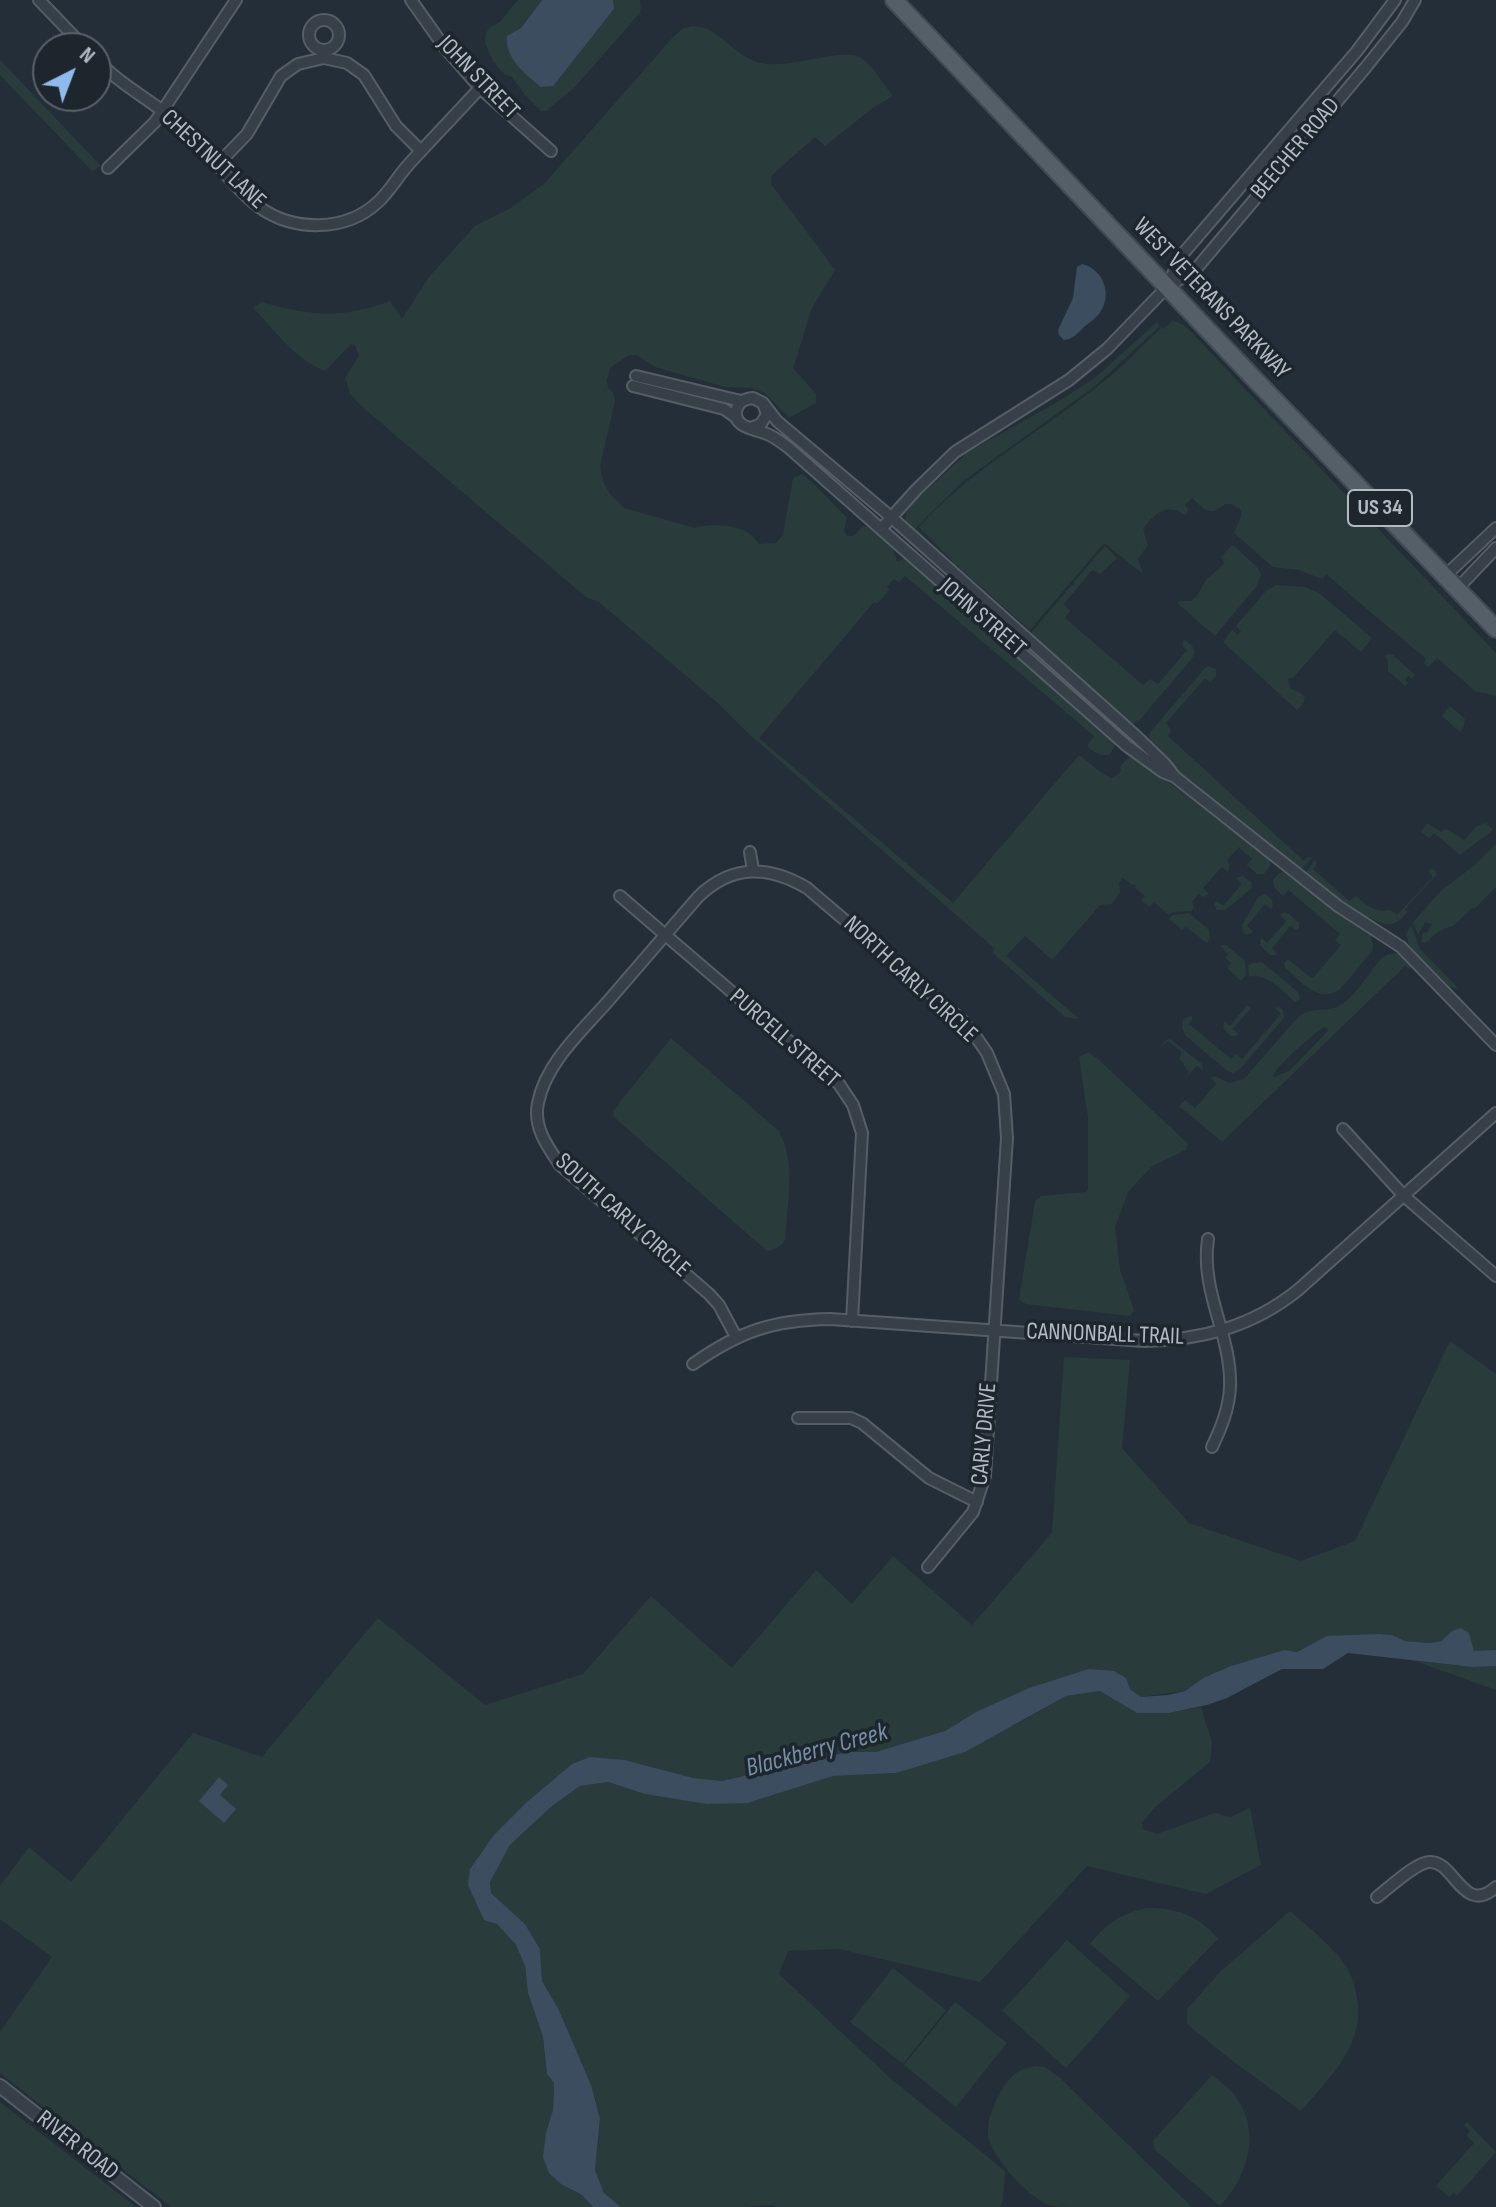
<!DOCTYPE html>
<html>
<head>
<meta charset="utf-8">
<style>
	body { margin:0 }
	#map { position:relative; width:1496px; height:2207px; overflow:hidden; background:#242e38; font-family:"Sofia Sans Condensed",sans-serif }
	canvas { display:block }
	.north { position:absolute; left:32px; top:32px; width:80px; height:80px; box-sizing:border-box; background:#1d252d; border:2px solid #596169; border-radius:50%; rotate:42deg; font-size:22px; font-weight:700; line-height:32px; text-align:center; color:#b2bbc4 }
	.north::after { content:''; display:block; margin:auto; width:28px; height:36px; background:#8fbbec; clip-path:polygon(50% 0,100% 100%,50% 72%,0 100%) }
</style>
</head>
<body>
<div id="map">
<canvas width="1496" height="2207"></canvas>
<div class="north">N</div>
</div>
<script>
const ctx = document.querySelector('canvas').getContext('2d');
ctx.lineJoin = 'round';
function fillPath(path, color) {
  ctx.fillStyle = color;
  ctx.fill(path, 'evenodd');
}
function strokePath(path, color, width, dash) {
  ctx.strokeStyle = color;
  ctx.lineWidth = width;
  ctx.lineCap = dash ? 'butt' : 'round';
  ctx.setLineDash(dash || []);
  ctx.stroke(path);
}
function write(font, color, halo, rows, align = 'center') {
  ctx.font = font + ' "Sofia Sans Condensed",sans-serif';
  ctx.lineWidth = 7;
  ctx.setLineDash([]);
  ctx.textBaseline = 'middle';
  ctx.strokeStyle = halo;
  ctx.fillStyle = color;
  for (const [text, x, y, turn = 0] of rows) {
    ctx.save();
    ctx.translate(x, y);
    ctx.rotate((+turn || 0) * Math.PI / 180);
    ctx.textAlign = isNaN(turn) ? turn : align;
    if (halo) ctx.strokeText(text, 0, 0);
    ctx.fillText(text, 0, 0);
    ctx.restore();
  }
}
fillPath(new Path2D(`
	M518 0H542L521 28 507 36 552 86 614 9 613 0H640L641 9 639 14 574 88 546 111H541L525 95 512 77 504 74 493 61 485 43 486 33 490 27 500 22Z
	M693 26C699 27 706 28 711 31 726 40 740 57 757 62 788 72 842 45 861 58 874 67 883 84 893 96L874 107 825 146 815 137 771 176V184L835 270 812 308 793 368 816 394V403L789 418 765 393 752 388 725 387 655 367 637 355H629L610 368 607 380 608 388 613 393 615 401 600 466 603 481 610 494 624 508 695 528C707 523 740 525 750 534 754 537 756 541 759 544L776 543 783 535 793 478 802 474 815 485 847 518 844 531 847 536H854L863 526C881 529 894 545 897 562L906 558 930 577 1113 739 1115 746 1110 754C1100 757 1094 752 1087 746L1094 736 905 576 899 582 894 579 887 587 889 590 877 604 874 602 759 738 953 903 1079 755C1090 763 1100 773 1112 778L1118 775 1121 771 1120 767C1126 759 1129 756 1138 759L1270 859V866L1264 874H1257L1247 865 1252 859 1239 847 1227 860 1230 865 1228 872 1222 867 1203 888 1209 894 1204 897 1198 894 1192 902 1194 907 1191 912 1189 911 1172 912 1169 915 1154 902 1149 907 1141 900 1145 896 1135 888 1136 886 1134 884 1132 885 1123 878 1119 883 1120 893 1111 904 1100 905 1052 960 1025 936 1006 956 1079 1019 1065 1017 993 953 994 948 748 733 718 703 599 602 586 597 360 405 350 393 345 378 359 356 355 345 351 344 325 371C293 358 276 331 253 308L262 302C309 316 343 319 390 301L402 319 429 277 475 226 509 209 544 184 674 36 684 28Z
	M0 60 101 166 92 171 0 75Z
	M1173 320 1185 326 1192 333 1496 653V696L1475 691 1437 658 1428 667 1424 663 1426 659 1327 575 1322 579 1299 570 1273 567 1234 533 1241 517V510C1220 494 1222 514 1209 511 1204 510 1195 501 1192 498L1185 505 1188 510 1185 515C1167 502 1153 514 1143 529L1148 545 1138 559 1143 574 1104 543 1030 630 956 565 919 527C970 470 1038 434 1098 386 1121 369 1141 347 1162 327L1164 329Z
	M1157 322 1160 326 1095 386 962 482 913 531 905 522 906 512 918 498 968 452 1059 401 1096 377Z
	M917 529 949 562 1030 634 1072 585 1075 586 1074 582 1105 546 1117 558 1100 574 1092 570 1064 604 1070 611 1065 618 1143 685 1150 679 1158 684 1187 650 1182 645 1184 640C1192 643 1196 650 1193 657L1139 721 1132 724 1127 722 915 532Z
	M1231 546H1234L1258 568 1261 575 1256 587 1215 636 1177 603 1180 601H1191L1197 596 1206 580 1224 564 1221 557Z
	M955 582 1119 726 1117 729 952 585Z
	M1276 585 1305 587 1319 593 1372 638 1361 652 1335 630 1293 678H1289L1288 680 1291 689 1299 692 1305 697 1304 702 1297 710 1223 642 1232 630 1238 635 1241 631 1236 626 1266 591Z
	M1388 654 1393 655 1415 675 1412 679 1408 676 1405 680 1408 683 1405 686 1388 671V661L1385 655Z
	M1208 666 1216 669V676L1210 682 1205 678 1166 723 1171 730 1168 736 1304 861 1309 856 1312 858 1302 869 1177 770 1151 744 1149 736 1151 731 1205 668Z
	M1450 706 1465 719 1464 726 1460 732 1442 716Z
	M1427 823 1441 832 1446 829 1464 840 1477 826 1486 823 1493 830 1460 855 1434 833 1429 838 1421 832Z
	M1496 844V887L1474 909 1472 908 1453 926C1446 927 1432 934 1429 941L1421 943 1423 933 1427 932 1432 924 1425 922 1418 935 1413 922 1442 890 1476 864Z
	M1315 860 1317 864 1313 869 1349 901 1356 896C1367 905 1374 913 1390 910L1397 915 1433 877 1429 871 1430 869 1435 870 1437 874 1405 909 1407 912C1403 917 1399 922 1392 924 1374 929 1321 884 1306 872Z
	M1284 872 1331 909 1371 936 1373 946 1372 951 1340 989C1319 1005 1301 981 1285 968L1284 963 1288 959 1306 974 1313 978 1341 945 1335 940 1340 934 1291 892 1288 890 1283 896 1274 887 1273 880 1279 873Z
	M1243 876 1251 882 1252 888 1225 910H1217L1214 904 1216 901 1223 906 1242 884 1236 878Z
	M1265 894 1272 900 1273 907 1272 909 1265 904 1247 926 1253 932 1247 935 1244 933 1242 925 1258 897Z
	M1189 913 1209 930 1210 938 1207 943 1186 927 1182 930 1169 919 1172 915Z
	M1283 913 1289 914 1299 923V928L1296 930 1290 926 1272 948 1276 952V955H1270L1260 945 1261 938 1267 943 1284 924 1286 921 1280 915Z
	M1411 925 1420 949 1459 989 1450 987 1409 945 1406 934Z
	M1220 945H1226L1245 961 1246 975 1241 981 1227 968 1231 963 1225 958 1228 954Z
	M1396 953 1401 955 1413 966 1409 969 1405 966 1222 1142 1179 1106 1185 1100 1195 1108 1216 1084 1211 1078 1214 1076 1230 1083 1244 1079 1299 1016C1312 1007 1323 1012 1337 1007 1352 1001 1370 972 1381 959L1386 955ZM1324 1027 1327 1028 1328 1031 1289 1071 1274 1077 1273 1075C1283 1060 1310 1037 1324 1027Z
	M1262 962 1299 993 1300 999 1295 1002 1293 1000C1280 989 1267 973 1249 977L1248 966 1250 964Z
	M1247 1005 1251 1008 1233 1029 1239 1034 1236 1036H1231L1223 1028 1224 1021 1230 1026Z
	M1278 1007 1283 1010 1284 1018 1240 1069 1233 1073 1226 1070 1185 1035 1182 1027 1183 1019 1191 1016 1193 1018 1189 1024 1231 1059 1236 1054 1242 1059 1281 1014 1275 1008Z
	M671 1038 778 1130C797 1161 787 1205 785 1240 781 1247 776 1249 767 1251L614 1117 613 1111Z
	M1170 1039 1202 1064 1203 1070 1197 1066 1187 1076 1189 1072 1179 1058 1182 1052 1168 1041 1159 1049 1166 1040Z
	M1088 1052 1097 1058 1188 1144 1186 1150 1152 1166 1128 1192 1115 1227 1120 1270 1134 1310 1130 1316 1026 1304 1019 1300 1035 1201 1041 1196 1086 1192 1088 1189V1118L1079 1057Z
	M1450 1341 1496 1374V1650L1494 1651H1474L1469 1633 1452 1631 1441 1641 1430 1643 1405 1641 1392 1635 1380 1634 1310 1645 1297 1652 1284 1650 1231 1666 1205 1677 1185 1691 1141 1697 1130 1689 1126 1678 976 1712 945 1731 876 1752H847L722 1781 693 1778 660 1771 569 1767 494 1835 469 1885 483 1916 486 1920 497 1924 516 1945 525 1966 528 1993 543 2037 547 2074 554 2083 553 2110 546 2133 572 2190 582 2195 593 2207H171L0 2073V2032L52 1957 0 1919V1886L29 1847 71 1882 193 1733 262 1757 378 1618 485 1705 583 1674 651 1596 732 1668 816 1570 852 1604 893 1556 972 1625 1052 1533 1064 1357 1130 1360 1122 1448 1189 1523 1301 1561 1355 1541Z
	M1415 1661 1472 1667 1496 1666V1690Z
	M1100 1691 1138 1713H1169L1201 1707 1212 1743 1210 1762 1154 1808 1142 1823V1829L1157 1834 1215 1813 1230 1817 1250 1808 1261 1865 1206 1894 1087 1866 980 1982 839 1949 788 1951 779 1974 890 2078 1005 2171 1003 2200 1000 2207H777L772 2205 743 2207H621L604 2193 595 2170 600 2118 591 2085 559 2010 542 1981 540 1949 525 1924 491 1893 490 1882 510 1845 552 1806 580 1786 608 1782 645 1794 748 1803 833 1776 896 1773 1017 1724 1066 1696Z
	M1146 1908C1176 1908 1199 1915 1218 1939L1158 2001 1090 1944C1106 1924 1121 1914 1146 1908Z
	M1290 1911C1308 1927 1329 1943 1344 1963 1351 1973 1355 1986 1357 1998 1366 2045 1328 2079 1301 2111L1226 2056 1187 2024V2009L1221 1971Z
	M1067 1940 1130 1996 1066 2068 1002 2011Z
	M893 1968 946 2010 903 2064 850 2022Z
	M955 2002 1007 2043 956 2107 904 2065Z
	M1037 2066 1045 2067 1059 2077 1192 2207C1157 2207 1122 2207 1087 2207 1077 2207 1061 2207 1051 2206 1030 2199 990 2157 988 2134 987 2118 995 2102 1003 2088 1012 2074 1021 2067 1037 2066Z
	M1212 2075C1219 2081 1226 2086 1232 2092 1262 2127 1250 2175 1220 2206L1154 2149 1153 2141Z
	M0 2102 136 2207H0Z
	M1467 2122 1496 2152 1457 2196 1454 2193 1449 2197 1436 2186 1474 2143 1467 2136 1470 2131 1464 2125Z`), '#293c3b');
fillPath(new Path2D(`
	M542 0H613L614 9 553 86 541 87C525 74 504 57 507 36L521 28Z
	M1082 264C1104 269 1113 296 1099 314 1095 319 1089 323 1084 327 1078 333 1073 339 1064 340L1059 335 1058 330 1073 298 1077 267Z
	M1461 1628 1469 1633 1474 1651 1496 1650V1666L1472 1667 1348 1653 1323 1669H1282L1227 1698 1207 1705 1169 1713H1137L1100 1691 1066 1696 965 1752 896 1773 833 1776 748 1803 707 1804 645 1794 608 1782 580 1786 552 1806 510 1845 490 1882 491 1893 525 1924 540 1949 542 1981 559 2010 591 2085 600 2118 595 2170 604 2193 621 2207H593L582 2195 561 2184 549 2173 543 2157 546 2133 553 2110 554 2083 547 2074 543 2037 528 1993 525 1966 516 1945 497 1924 484 1920 468 1885 470 1869 494 1835 526 1803 572 1764 590 1757 624 1760 693 1778 722 1781 847 1752H876L915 1740 945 1731 976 1712 1029 1688 1089 1669 1114 1671 1126 1678 1130 1689 1141 1697 1168 1695 1185 1691 1205 1677 1231 1666 1284 1650 1297 1652 1327 1636 1379 1634 1392 1635 1405 1641 1430 1643 1441 1641 1452 1631Z
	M219 1777 228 1785 220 1795 236 1809 224 1823 199 1801Z`), '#3b4d5f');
const minor = new Path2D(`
	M39 0 85 48
	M411 0 445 48 480 88 551 151
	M309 35a15 15 0 1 1 30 0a15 15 0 1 1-30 0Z
	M96 59C123 88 159 104 187 131 210 154 234 188 259 207 294 232 346 232 378 202 390 191 398 176 409 164 433 138 457 113 480 88
	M218 164 247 134 281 76 298 64 324 58 347 63 364 75 396 126 421 151
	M108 168 155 122 236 0
	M1168 285 1181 256 1357 51 1395 0
	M636 376 741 401
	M633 386 724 409 737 418
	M763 403 777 421 891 517 1136 736 1165 764 1175 777 1338 906 1401 947 1496 1045
	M751 428 761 424 767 414 763 403 753 398C746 399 740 400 737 408 730 427 755 429 767 434 775 437 782 443 789 448L1127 746 1163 772 1173 776
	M881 529 916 490 955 452 1069 380 1107 349 1167 287 1196 269 1366 67 1402 22 1415 0
	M1446 575 1496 528
	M1458 588 1496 548
	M750 852 753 870
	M620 896 839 1084 853 1105 862 1133 852 1321
	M1343 1129 1404 1196 1496 1276
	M1208 1239C1200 1293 1232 1335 1230 1387 1229 1409 1221 1428 1212 1447
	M736 1337 719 1305 709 1294 560 1165C547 1146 533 1127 538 1103 546 1062 584 1029 610 999 639 965 669 931 698 897 732 864 768 865 807 888L962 1020 976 1037 987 1053 1004 1094 1007 1138 985 1476 973 1512 928 1567
	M693 1364C740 1331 773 1320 830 1319L1144 1341C1201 1340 1252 1327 1298 1290L1496 1113
	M798 1418H851L862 1423 929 1478 977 1502
	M1377 1897C1389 1888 1415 1863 1429 1862 1454 1859 1463 1917 1496 1887`);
const tertiary = new Path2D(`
	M0 2086 154 2207`);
const primary = new Path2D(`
	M894 0 1263 388 1496 629`);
strokePath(minor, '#555e66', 14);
strokePath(tertiary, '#555e66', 16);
strokePath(primary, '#414951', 20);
strokePath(minor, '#374048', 10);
strokePath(tertiary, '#374048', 12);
strokePath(primary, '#555f68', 16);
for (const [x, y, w] of [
	[1380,508,64]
]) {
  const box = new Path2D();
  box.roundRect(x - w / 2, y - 18, w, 36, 6);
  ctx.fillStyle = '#1d252d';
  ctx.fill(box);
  strokePath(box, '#b2bbc4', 2);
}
write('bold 22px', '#b2bbc4', null, [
	["US 34",1380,508]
]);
write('24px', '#b2bbc4', '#1d252d', [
	["JOHN STREET",478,78,46],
	["BEECHER ROAD",1296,149,-50],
	["CHESTNUT LANE",213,160,43],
	["WEST VETERANS PARKWAY",1211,299,46],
	["JOHN STREET",982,618,41],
	["NORTH CARLY CIRCLE",910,980,43],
	["PURCELL STREET",784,1039,41],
	["SOUTH CARLY CIRCLE",622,1216,42],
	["CANNONBALL TRAIL",1105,1335,2],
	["CARLY DRIVE",985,1434,-85],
	["RIVER ROAD",77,2146,38]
]);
write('italic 26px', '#768ea5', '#1d252d', [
	["Blackberry Creek",817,1751,-15]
]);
</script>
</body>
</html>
